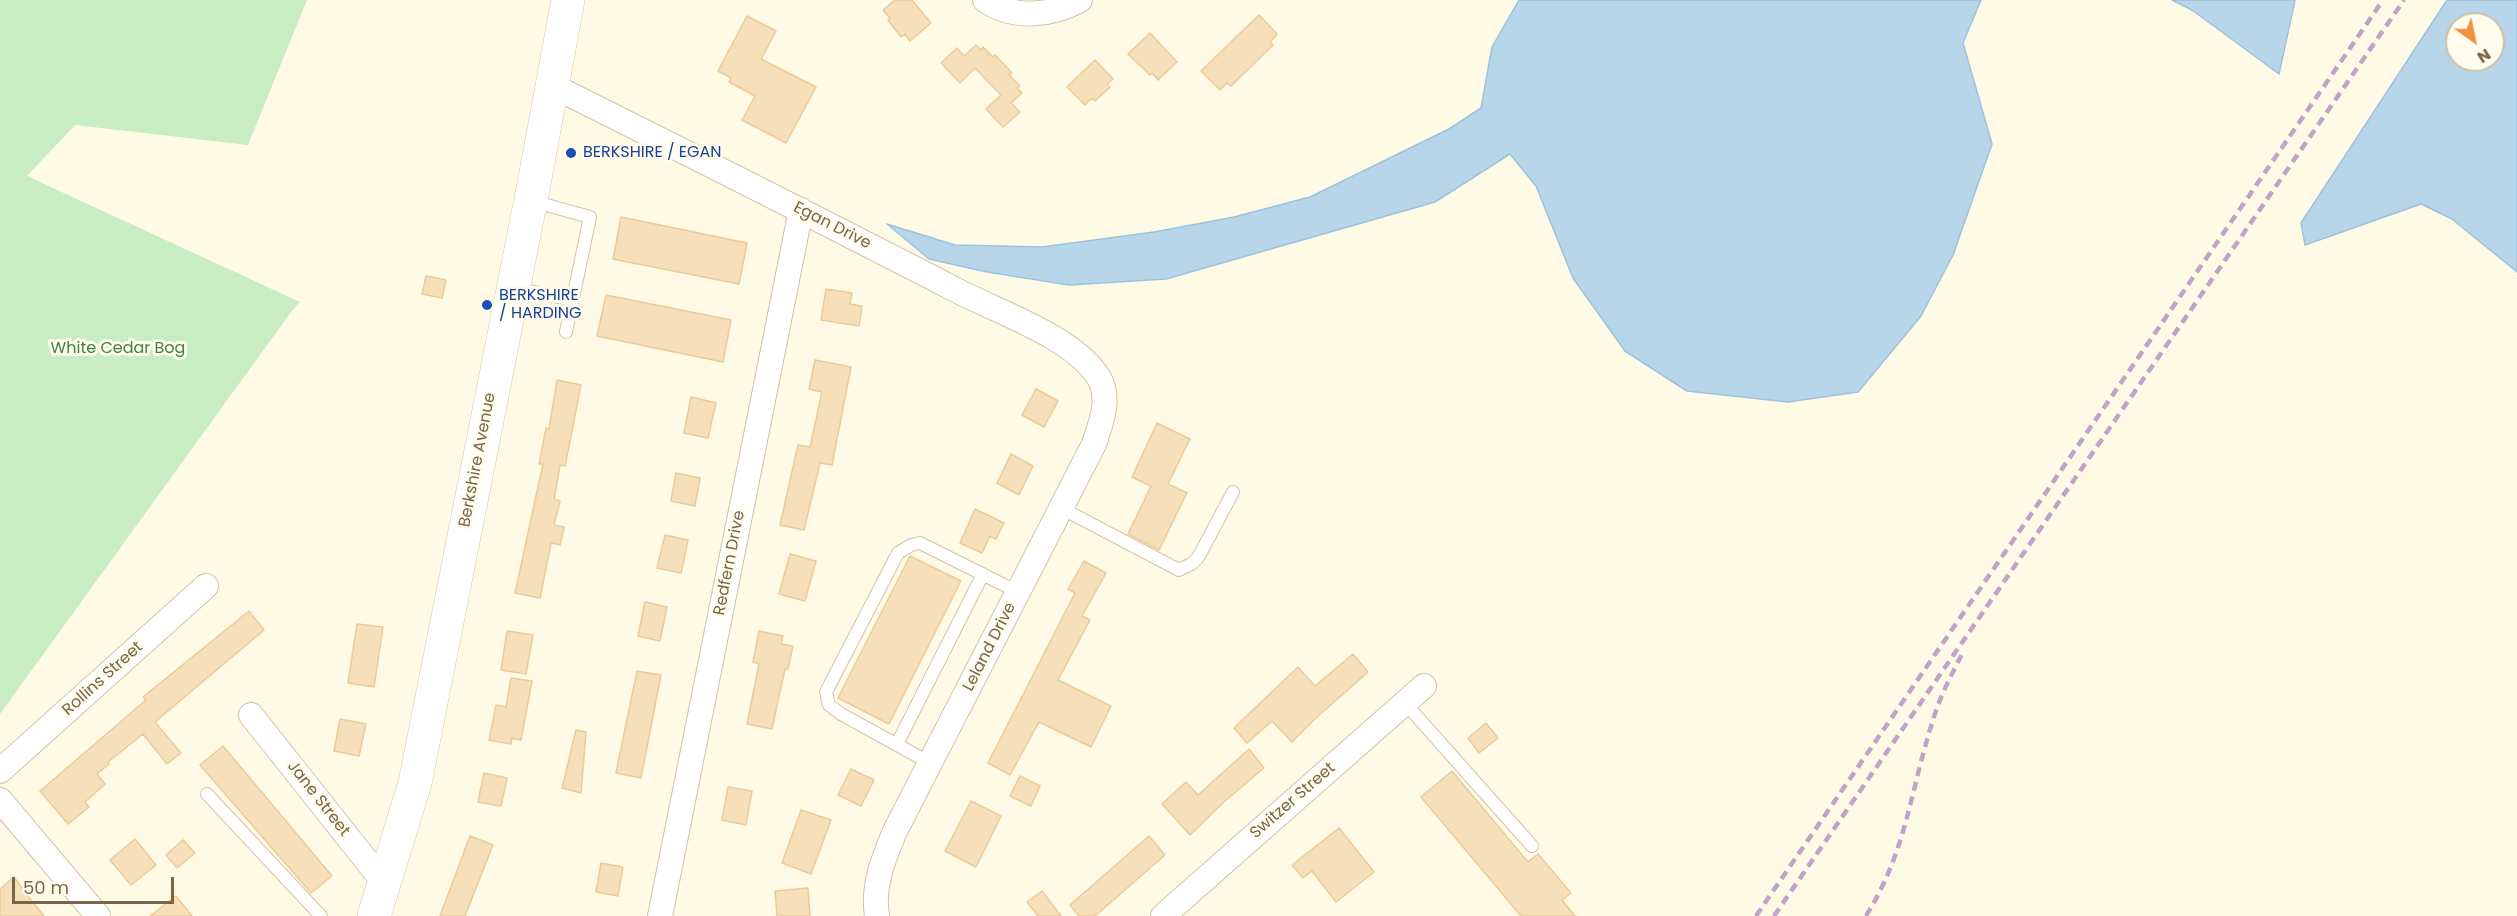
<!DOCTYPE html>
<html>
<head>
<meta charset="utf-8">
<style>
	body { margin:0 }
	#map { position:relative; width:2517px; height:916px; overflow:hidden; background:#fefae5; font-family:Poppins,sans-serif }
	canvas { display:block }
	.north { position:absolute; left:2445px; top:12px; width:60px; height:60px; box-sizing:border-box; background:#fffced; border:2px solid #cac0ab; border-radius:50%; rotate:147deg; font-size:16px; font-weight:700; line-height:24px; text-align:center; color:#7a6548 }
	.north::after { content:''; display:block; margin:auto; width:21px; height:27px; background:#f19241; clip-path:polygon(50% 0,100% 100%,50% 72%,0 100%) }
	.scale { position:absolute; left:12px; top:877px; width:162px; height:27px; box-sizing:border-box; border:3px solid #7a6548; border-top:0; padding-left:8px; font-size:18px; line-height:21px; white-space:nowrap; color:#7a6548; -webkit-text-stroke:4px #fffced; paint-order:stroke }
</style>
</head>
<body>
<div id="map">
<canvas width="2517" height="916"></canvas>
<div class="north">N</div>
<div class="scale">50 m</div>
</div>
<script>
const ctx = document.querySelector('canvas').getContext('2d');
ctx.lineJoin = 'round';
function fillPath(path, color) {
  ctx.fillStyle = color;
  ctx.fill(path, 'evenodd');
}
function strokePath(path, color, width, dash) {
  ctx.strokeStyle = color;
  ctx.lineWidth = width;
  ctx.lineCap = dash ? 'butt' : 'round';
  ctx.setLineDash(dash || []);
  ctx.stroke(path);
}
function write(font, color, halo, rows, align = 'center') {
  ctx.font = font + ' Poppins,sans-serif';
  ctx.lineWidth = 6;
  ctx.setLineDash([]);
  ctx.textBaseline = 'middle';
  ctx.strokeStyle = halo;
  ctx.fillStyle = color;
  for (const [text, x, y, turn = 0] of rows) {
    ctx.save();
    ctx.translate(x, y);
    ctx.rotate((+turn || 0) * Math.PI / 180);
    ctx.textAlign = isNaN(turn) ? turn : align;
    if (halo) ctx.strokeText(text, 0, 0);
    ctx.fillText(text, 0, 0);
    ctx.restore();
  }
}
fillPath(new Path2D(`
	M0 0H307L248 145 75 125 27 176 300 302 291 312 0 714Z`), '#c9edc2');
const water = new Path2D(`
	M1519 0H1981L1963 43 1992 144 1953 255 1921 316 1858 392 1788 402 1687 391 1625 351 1573 278 1536 186 1510 154 1435 202 1166 279 1069 285 987 272 929 259 887 224 955 245 1042 247 1154 232 1234 217 1310 197 1449 129 1481 108 1492 47Z
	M2172 0H2295L2279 74 2192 10Z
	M2447 0H2517V272L2452 219 2421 204 2305 245 2301 223ZM2457 24H2493V60H2457Z`);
fillPath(water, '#b8d6ea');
strokePath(water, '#9dc3dc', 1.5);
const building = new Path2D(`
	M895 0H912L931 23 910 41 905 34 901 37 888 20 890 18 883 10Z
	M1259 15 1277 34 1270 42 1273 45 1231 86 1227 83 1220 90 1201 71Z
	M747 16 776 31 761 59 816 87 786 143 742 120 755 96 729 82 731 78 718 71Z
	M1150 33 1177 62 1158 80 1152 73 1150 75 1128 54Z
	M976 45 981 50 983 47 993 57 995 55 1012 73 1009 75 1020 86 1017 88 1022 93 1011 103 1020 112 1003 127 986 109 1001 95 975 68 960 83 941 63 957 48 964 56Z
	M1095 60 1113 79 1107 84 1110 87 1095 101 1092 98 1085 105 1067 87Z
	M621 217 747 243 739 284 613 259Z
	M426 276 446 280 442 298 422 294Z
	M826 289 852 293 850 304 862 306 859 326 821 320Z
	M606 295 731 320 723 362 597 336Z
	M815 360 851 367 832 465 820 463 804 530 780 525 798 445 810 447 822 392 809 389Z
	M557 380 581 385 565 466 560 465 554 499 560 501 554 525 564 527 560 545 551 543 540 598 515 593 543 464H539L546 428 549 429Z
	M1036 389 1058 401 1044 427 1022 415Z
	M691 397 716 403 708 438 684 433Z
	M1157 423 1190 439 1168 484 1187 493 1159 550 1128 534 1151 486 1132 477Z
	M1011 454 1033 466 1019 495 997 483Z
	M676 473 700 478 695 506 671 501Z
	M975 509 1004 523 996 539 990 536 982 553 960 543Z
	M665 535 688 540 681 573 657 568Z
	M790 554 816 561 805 601 779 594Z
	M910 556 961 581 889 724 838 698Z
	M1084 561 1106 573 1082 616 1090 620 1058 680 1111 706 1091 747 1039 722 1010 775 988 763 1075 593 1068 589Z
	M645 602 667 607 660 641 638 636Z
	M249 611 264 630 155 722 181 753 167 764 143 734 108 762 109 764 97 774 105 784 85 802 89 807 68 824 40 791 146 700 143 697Z
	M357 624 383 627 374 687 348 683Z
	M507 631 533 635 526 674 501 670Z
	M759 631 783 636 781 644 793 646 788 669H785L772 729 747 724 759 664 753 662Z
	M1353 654 1368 672 1317 717 1292 742 1272 721 1247 743 1234 728 1298 667 1315 686Z
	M637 671 661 675 641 778 616 773Z
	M511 678 532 681 521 740 512 738 511 744 489 740 496 705 506 707Z
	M340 719 366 724 359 756 334 751Z
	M1486 723 1498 738 1479 753 1468 738Z
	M576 730 586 732 581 793 562 788Z
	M223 746 332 876 311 893 200 765Z
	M1249 749 1264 768 1225 801 1190 835 1162 804 1186 782 1198 795Z
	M851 769 874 780 861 806 838 795Z
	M1452 771 1528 862 1538 854 1571 893 1562 900 1575 916H1521L1421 797Z
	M484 773 507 778 501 806 478 802Z
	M1020 776 1040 786 1031 806 1010 796Z
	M728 787 752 791 746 825 722 820Z
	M971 801 1001 816 976 867 945 851Z
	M801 810 831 820 811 874 782 863Z
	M1339 828 1374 872 1336 902 1312 871 1303 878 1292 865Z
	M470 836 493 845 465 916H440Z
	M1149 836 1165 855 1095 916H1079L1070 905Z
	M135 839 156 865 131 885 110 860Z
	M183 840 195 853 177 868 166 855Z
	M601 863 623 867 618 896 596 892Z
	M14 877 27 895 44 916H0V889Z
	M808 888 810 916H777L775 891Z
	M1042 891 1061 916H1038L1027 902Z
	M176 896 192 916H150Z`);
fillPath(building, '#f6e0bb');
strokePath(building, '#eacb99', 1.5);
const lane = new Path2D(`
	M532 201 590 217 566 332
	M515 288 572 300
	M1061 508 1179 570 1193 563 1199 556 1233 492
	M1405 703 1532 846
	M897 744 983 574
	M930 763 841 714 829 705 826 692 898 553 911 545 920 543 1018 592
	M207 794 321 916`);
const street = new Path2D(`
	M985 0C1014 20 1051 16 1080 0
	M553 86C687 153 821 220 954 289 997 312 1073 336 1099 378 1111 399 1101 423 1094 444L895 831C884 858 872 885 877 916
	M251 715 385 884
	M0 771 206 586
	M0 800 98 916
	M660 916 801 210
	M1163 916 1424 686`);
const secondary = new Path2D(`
	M374 916 415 783 533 189 568 0`);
strokePath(lane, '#d1c4aa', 14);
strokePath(street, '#d1c4aa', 26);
strokePath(secondary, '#d4c6a7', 34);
strokePath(lane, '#fff', 12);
strokePath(street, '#fff', 24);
strokePath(secondary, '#fff', 33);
strokePath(new Path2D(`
	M1756 916 2383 0
	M1774 916 2404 0
	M1866 916C1907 850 1910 791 1933 720 1940 696 1952 674 1963 652`), '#c1a2c9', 4.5, [9, 6]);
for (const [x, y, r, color] of [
	[571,153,6,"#1a4fb4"],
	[487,305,6,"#1a4fb4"]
]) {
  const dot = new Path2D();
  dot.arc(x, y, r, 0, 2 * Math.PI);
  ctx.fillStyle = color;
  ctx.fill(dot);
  strokePath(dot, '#fffced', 2);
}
write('16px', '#164399', '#fffced', [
	["BERKSHIRE / EGAN",583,153],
	["BERKSHIRE",499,296],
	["/ HARDING",499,314]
], 'left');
write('16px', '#7a6548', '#fffced', [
	["Egan Drive",832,226,27],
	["Berkshire Avenue",478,460,-79],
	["Redfern Drive",730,563,-79],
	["Leland Drive",990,647,-63],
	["Rollins Street",103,679,-42],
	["Jane Street",318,799,52],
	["Switzer Street",1293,801,-41]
]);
write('16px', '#42813e', '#fffced', [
	["White Cedar Bog",118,349]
]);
</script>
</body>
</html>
